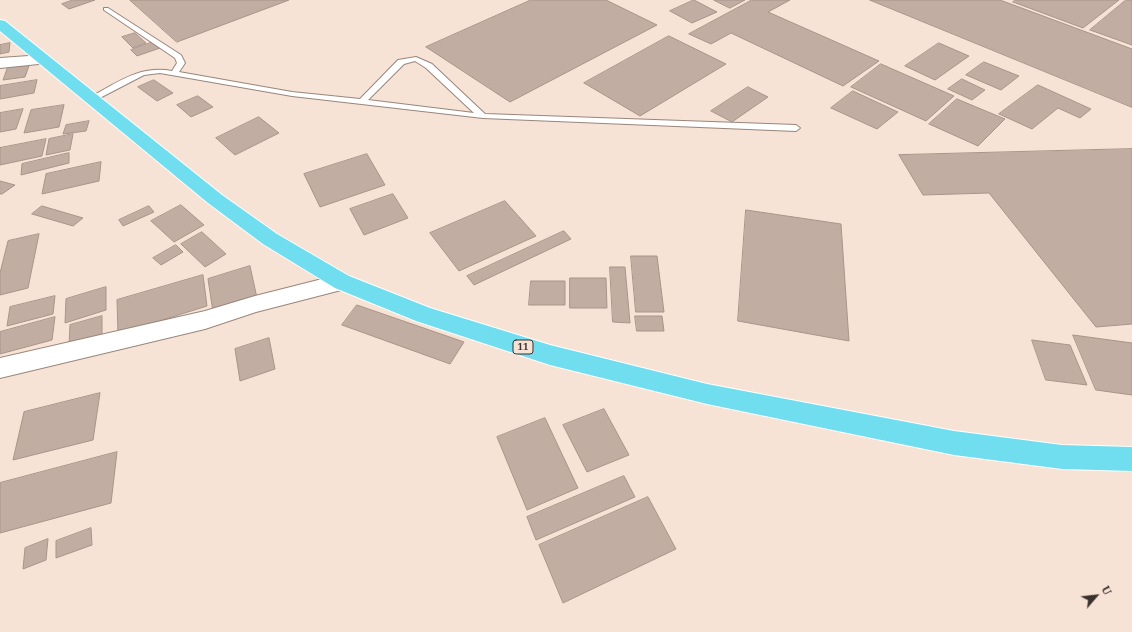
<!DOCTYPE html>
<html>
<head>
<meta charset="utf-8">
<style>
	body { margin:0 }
	#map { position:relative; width:1132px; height:632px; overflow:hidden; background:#f7e2d6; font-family:"IBM Plex Serif",serif }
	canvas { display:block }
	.north { position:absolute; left:1076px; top:576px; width:40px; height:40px; -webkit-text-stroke:3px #f7e2d6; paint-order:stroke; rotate:62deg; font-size:11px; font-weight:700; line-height:16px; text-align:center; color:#3a322d }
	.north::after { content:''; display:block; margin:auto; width:14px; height:18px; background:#3a322d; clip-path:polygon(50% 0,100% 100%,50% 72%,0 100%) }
</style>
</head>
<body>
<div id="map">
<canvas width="1132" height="632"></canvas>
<div class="north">U</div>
</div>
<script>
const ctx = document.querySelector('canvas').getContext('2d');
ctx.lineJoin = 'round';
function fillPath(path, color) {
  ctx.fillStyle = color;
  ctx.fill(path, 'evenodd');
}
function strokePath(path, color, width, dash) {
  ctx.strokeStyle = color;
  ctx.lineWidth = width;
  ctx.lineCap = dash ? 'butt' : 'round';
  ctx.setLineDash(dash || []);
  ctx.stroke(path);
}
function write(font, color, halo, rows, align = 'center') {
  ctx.font = font + ' "IBM Plex Serif",serif';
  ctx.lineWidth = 3;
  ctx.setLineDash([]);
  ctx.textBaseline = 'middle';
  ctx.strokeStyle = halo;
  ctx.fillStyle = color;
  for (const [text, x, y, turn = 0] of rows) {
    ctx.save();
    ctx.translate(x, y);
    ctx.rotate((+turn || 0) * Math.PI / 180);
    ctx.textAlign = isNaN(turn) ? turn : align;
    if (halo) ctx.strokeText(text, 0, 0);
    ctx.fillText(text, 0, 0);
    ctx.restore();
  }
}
const building = new Path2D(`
	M73 0H95L69 9 62 4Z
	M130 0H289L177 42Z
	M531 0H606L657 25 510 102 426 47Z
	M694 0 717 12 692 23 670 11Z
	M714 0H745L730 8Z
	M752 0H790L768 12 879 61 843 86 731 33 711 44 689 34Z
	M870 0H1000L1132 49V107Z
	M1015 0H1119L1083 28 1013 2Z
	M1126 0H1132V45L1090 30Z
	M135 33 146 43 133 48 122 37Z
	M669 36 726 64 640 116 584 83Z
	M153 42 160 48 137 56 131 50Z
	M10 43 9 52 0 54V45Z
	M939 43 969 56 935 80 905 66Z
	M984 62 1019 76 1001 90 966 75Z
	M30 63 25 77 3 80 8 66Z
	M881 64 954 96 926 121 851 87Z
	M962 79 985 90 972 100 948 89Z
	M37 80 34 93 0 99V86Z
	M154 80 173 93 157 101 138 87Z
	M1038 85 1069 99 1091 109 1080 118 1058 108 1032 129 999 114Z
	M748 87 768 97 732 122 711 111Z
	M853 91 898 112 877 129 831 108Z
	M198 96 213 107 191 117 177 105Z
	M957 99 1005 119 978 146 929 124Z
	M64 105 59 127 24 133 31 110Z
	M23 109 16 129 0 132V113Z
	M259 117 279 133 235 155 216 138Z
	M89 121 86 131 63 134 66 125Z
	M73 134 70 150 46 155 49 139Z
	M46 139 42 156 0 165V148Z
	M1132 149V324L1096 327 989 193 923 195 899 155Z
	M69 153V163L21 175 22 164Z
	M367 154 385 185 320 207 304 174Z
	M101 162 99 181 42 194 46 174Z
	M0 181 15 185 2 194H0Z
	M393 194 408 218 364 235 350 209Z
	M505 201 536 236 459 271 430 233Z
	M181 205 204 225 174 242 151 221Z
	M42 206 83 218 73 226 32 214Z
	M149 206 154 212 123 226 119 220Z
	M746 210 841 224 849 341 738 321Z
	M564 231 571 239 474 285 467 276Z
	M202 232 226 254 205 267 181 244Z
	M39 234 28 288 0 295V273L8 241Z
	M176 245 183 252 161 265 153 258Z
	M631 256H657L664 312H636Z
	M250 266 257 298 213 312 208 279Z
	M610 267H625L630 323 613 322Z
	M203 275 207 306 118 334 117 300Z
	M570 278H606L607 308H570Z
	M531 281H565V305H529Z
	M106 287V310L65 323 66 299Z
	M55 296 53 314 7 326 10 307Z
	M357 305 464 342 450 364 342 325Z
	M102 316V336L69 346 70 325Z
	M635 316H662L664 331H637Z
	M55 317 52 340 0 354V332Z
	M1073 335 1132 343V395L1096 390Z
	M269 338 275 369 240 381 235 349Z
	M1032 340 1070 345 1087 385 1046 380Z
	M100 393 93 440 13 460 24 412Z
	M604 409 629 455 587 472 563 425Z
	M545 418 578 488 527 510 497 437Z
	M117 452 111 503 0 533V483Z
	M624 476 635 497 536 540 527 517Z
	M648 497 676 549 563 603 539 545Z
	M91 528 92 545 56 558V541Z
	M48 539 46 560 23 569 25 548Z`);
fillPath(building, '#c1ada1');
strokePath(building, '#a89589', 1);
const lane = new Path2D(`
	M104 8H108L181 55 185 63 179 72 292 92 360 99 398 60 416 57 432 64 485 114 796 125 800 128 796 131 483 118 292 96 160 73 144 75 92 102H89V98C117 83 139 65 172 71L177 63 175 58 104 10ZM415 61 426 68 474 113 368 100 404 64Z`);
const street = new Path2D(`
	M43 55 48 57 51 60 48 63 0 68V58Z
	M342 274 349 276 353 282 349 288 256 312 205 329 0 378V358L205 311 255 296Z`);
const highway = new Path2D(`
	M0 20 5 21 222 195 277 234 349 276 430 308 550 345 707 384 954 431 1062 445 1132 447V471L1062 469 954 455 707 404 550 365 416 321 335 288 263 244 208 203 0 31Z`);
strokePath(lane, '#99867b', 2);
strokePath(street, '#99867b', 2);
strokePath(highway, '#fff', 2);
fillPath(lane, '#fff');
fillPath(street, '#fff');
fillPath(highway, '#70deef');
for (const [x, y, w] of [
	[523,347,20]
]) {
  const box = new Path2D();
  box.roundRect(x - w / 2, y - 7, w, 14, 3);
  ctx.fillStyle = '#f7e2d6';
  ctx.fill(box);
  strokePath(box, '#3a322d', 1);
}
write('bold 9px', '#3a322d', null, [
	["11",523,347]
]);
</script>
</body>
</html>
